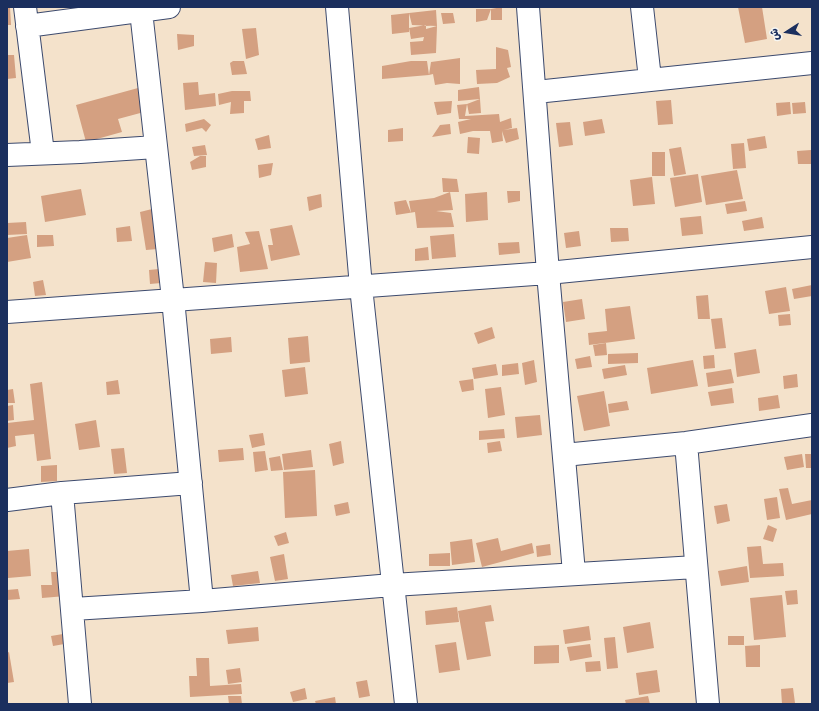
<!DOCTYPE html>
<html>
<head>
<meta charset="utf-8">
<style>
	body { margin:0 }
	#map { position:relative; width:819px; height:711px; overflow:hidden; background:#f4e2cb; font-family:"Shantell Sans","Playpen Sans Arabic",sans-serif }
	canvas { display:block }
	.frame { position:absolute; inset:0; border:8px solid #1b2f5e; pointer-events:none }
	.north { position:absolute; left:767px; top:12px; width:40px; height:40px; -webkit-text-stroke:3px #f6f6f2; paint-order:stroke; rotate:258deg; font-size:11px; font-weight:700; line-height:16px; text-align:center; color:#1b2f5e }
	.north::after { content:''; display:block; margin:auto; width:14px; height:18px; background:#1b2f5e; clip-path:polygon(50% 0,100% 100%,50% 72%,0 100%) }
</style>
</head>
<body>
<div id="map">
<canvas width="819" height="711"></canvas>
<div class="frame"></div>
<div class="north">ش</div>
</div>
<script>
const ctx = document.querySelector('canvas').getContext('2d');
ctx.lineJoin = 'round';
function fillPath(path, color) {
  ctx.fillStyle = color;
  ctx.fill(path, 'evenodd');
}
function strokePath(path, color, width, dash) {
  ctx.strokeStyle = color;
  ctx.lineWidth = width;
  ctx.lineCap = dash ? 'butt' : 'round';
  ctx.setLineDash(dash || []);
  ctx.stroke(path);
}
fillPath(new Path2D(`
	M7 7H10L11 25H7Z
	M502 7V20H491V9Z
	M738 7H762L767 39 745 43Z
	M476 9H491L487 20 476 22Z
	M436 10 437 26 412 25 409 13V28L426 25V29L437 26 436 53 411 55 410 42 423 41 424 37 411 39 409 28V32L392 34 391 15Z
	M441 13H453L455 23 443 24Z
	M256 28 259 55 246 59 242 29Z
	M177 34 194 35V46L178 50Z
	M496 47 508 50 511 67 507 68 510 77 497 83 477 84 476 70 496 69Z
	M7 55H14L16 78 7 79Z
	M460 58V84L447 83 435 85 433 74 429 75 431 62Z
	M233 61H244L247 74 232 75 230 63Z
	M411 61H427L429 75 382 79V66Z
	M198 82 199 95 215 93 216 106 185 110 183 83Z
	M479 87 480 99 458 101V90Z
	M138 88 144 112 118 119 122 132 86 142 76 105Z
	M232 91H250L251 101H244V113L230 114 231 102 219 105 218 94Z
	M480 99 481 113 469 114 467 104 465 116 499 114 500 122 511 118 512 128 504 130 517 128 519 139 506 143 502 131 503 141 492 143 490 131H473L460 134 458 122 471 119H459L457 105 467 104Z
	M671 100 673 124 658 125 656 101Z
	M452 101 451 113 437 115 434 102Z
	M790 102 791 114 777 116 776 103Z
	M805 102 806 113 793 114 792 103Z
	M204 119 211 125 206 132 202 128 186 132 185 124Z
	M602 119 605 133 585 136 583 122Z
	M570 122 573 145 559 147 556 123Z
	M450 124 451 134 432 137 440 125Z
	M403 128V141L388 142V130Z
	M269 135 271 148 258 150 255 139Z
	M765 136 767 148 749 151 747 139Z
	M468 137 480 138 479 154 467 153Z
	M744 143 746 168 733 169 731 144Z
	M205 145 207 155 194 156 192 147Z
	M681 147 686 174 674 176 669 149Z
	M811 150 812 164H798L797 151Z
	M652 152H665V176H652Z
	M200 156H206V167L192 170 190 162Z
	M273 163 271 175 259 178 258 165Z
	M737 170 743 199 706 205 701 176Z
	M698 174 702 202 675 207 670 178Z
	M652 177 655 204 633 206 630 180Z
	M442 178 457 179 459 192H443Z
	M81 189 86 215 45 222 41 196Z
	M507 191H520V201L508 203Z
	M450 192 453 210 436 211 451 213 454 227 417 228 415 212 396 215 394 202 406 200 411 213 409 201 434 198Z
	M487 192 488 220 466 222 465 194Z
	M321 194 322 207 309 211 307 197Z
	M745 201 747 211 727 214 725 204Z
	M152 209 153 223H156L158 249 146 250 140 212Z
	M701 216 703 234 682 236 680 218Z
	M762 217 764 228 744 231 742 221Z
	M26 222 27 234 7 235V223Z
	M292 225 300 255 271 261 268 245H273L270 229Z
	M130 226 132 241 117 242 116 228Z
	M610 228H628L629 241 611 242Z
	M259 231 268 269 240 272 237 247 250 244 245 232Z
	M579 231 581 246 566 248 564 233Z
	M232 234 234 247 214 252 212 238Z
	M454 234 456 257 432 259 430 236Z
	M27 235 31 258 7 262V238Z
	M37 235H53L54 246 37 247Z
	M519 242 520 253 499 255 498 243Z
	M428 247 429 260 415 261V249Z
	M205 262 217 263 216 283 203 282Z
	M159 269 161 283 150 284 149 270Z
	M43 280 46 295 35 296 33 282Z
	M812 285V296L794 299 792 289Z
	M786 287 790 311 769 314 765 291Z
	M708 295 710 319H698L696 296Z
	M582 299 585 319 566 322 563 302Z
	M630 306 635 339 589 345 588 333 607 331 605 309Z
	M790 314 791 325 779 326 778 315Z
	M722 318 726 348 715 349 711 319Z
	M492 327 495 338 478 344 474 333Z
	M308 336 310 362 290 364 288 338Z
	M231 337 232 352 211 354 210 339Z
	M606 343 607 355 595 356 593 345Z
	M756 349 760 373 737 377 734 353Z
	M638 353V363L608 364V354Z
	M714 355 715 368 704 369 703 356Z
	M590 356 592 367 577 369 575 359Z
	M534 360 537 382 525 385 522 363Z
	M693 360 698 386 651 394 647 368Z
	M518 363 519 374 502 376V365Z
	M496 364 498 375 474 379 472 368Z
	M625 365 627 375 604 379 602 369Z
	M305 367 308 394 285 397 282 370Z
	M731 369 734 383 708 387 706 373Z
	M797 374 798 387 784 389 783 376Z
	M473 379 474 390 462 392 459 381Z
	M118 380 120 394 107 395 106 382Z
	M42 382 51 459 37 461 34 434 15 436 16 446 7 448V423L34 420 30 384Z
	M501 387 505 415 488 418 485 389Z
	M732 388 734 403 711 406 708 392Z
	M13 389 15 403H7V390Z
	M604 391 610 426 584 431 577 396Z
	M778 395 780 408 759 411 758 398Z
	M627 401 629 410 609 413 608 404Z
	M13 405 14 420 7 421V406Z
	M540 415 542 435 517 438 515 417Z
	M96 420 100 447 79 450 75 424Z
	M504 429 505 438 479 440V431Z
	M263 433 265 445 252 448 249 435Z
	M341 441 344 463 333 466 329 444Z
	M500 441 502 451 488 453 487 443Z
	M124 448 127 473 114 474 111 449Z
	M243 448 244 460 219 462 218 450Z
	M311 450 313 467 284 470 282 454Z
	M265 451 268 470 255 472 253 452Z
	M802 454 804 467 787 470 784 457Z
	M805 454H812V468H806Z
	M280 456 283 470 271 471 269 458Z
	M57 465V481L41 482V466Z
	M315 470 317 516 285 518 283 472Z
	M788 488 792 504 812 500V514L786 520 779 489Z
	M777 497 780 518 767 520 764 499Z
	M348 502 350 513 336 516 334 505Z
	M727 504 730 521 717 524 714 506Z
	M768 525 777 529 773 542 763 539Z
	M286 532 289 543 278 546 274 536Z
	M498 538 501 551 532 543 534 553 482 567 476 543Z
	M472 539 475 562 452 565 450 542Z
	M550 544 551 555 537 557 536 546Z
	M761 546 763 564 783 563 784 576 750 578 747 547Z
	M29 549 31 576 8 578 7 551Z
	M450 553V566H429V554Z
	M284 554 288 579 275 581 270 557Z
	M747 566 749 582 721 586 718 571Z
	M258 571 260 583 233 586 231 575Z
	M51 572H64L66 596 42 598 41 585H52Z
	M18 589 20 599 7 600V590Z
	M797 590 798 604 787 605 785 591Z
	M782 595 786 637 754 640 750 598Z
	M491 605 494 621 485 622 491 656 467 660 458 611Z
	M457 607 459 622 426 625 425 611Z
	M650 622 654 648 627 653 623 627Z
	M589 626 591 640 565 644 563 630Z
	M258 627 259 641 228 644 226 630Z
	M69 633 70 643 53 646 51 636Z
	M728 636H744V645H728Z
	M615 637 618 668 607 669 604 638Z
	M456 642 460 670 439 673 435 645Z
	M590 644 592 657 570 661 567 647Z
	M559 645V663L534 664V646Z
	M760 645V667H746L745 646Z
	M9 652 14 682 7 683V653Z
	M196 658H209L210 686 241 684 242 694 190 697 189 676H197Z
	M600 661 601 671 586 672 585 662Z
	M240 668 242 682 228 684 226 670Z
	M657 670 660 692 639 695 636 673Z
	M367 680 370 696 359 698 356 682Z
	M305 688 307 699 293 702 290 692Z
	M793 688 795 703 782 704 781 689Z
	M228 696H241L242 704H229Z
	M648 696 650 704H626L625 700Z
	M335 697 336 704H316L315 701Z`), '#d4a081');
const minor = new Path2D(`
	M25 7 43 153
	M337 7 361 287 406 704
	M528 7 548 273 574 573
	M642 7 650 79
	M141 11 173 299 202 601
	M27 26 169 7
	M536 92 812 63
	M7 155 80 152 156 147
	M7 312 548 273 812 247
	M686 443 708 704
	M564 455 686 443 812 425
	M62 493 80 704
	M7 500 62 493 191 483
	M73 609 202 601 392 585 696 567`);
strokePath(minor, '#3c4a6e', 24);
strokePath(minor, '#fff', 22);
</script>
</body>
</html>
